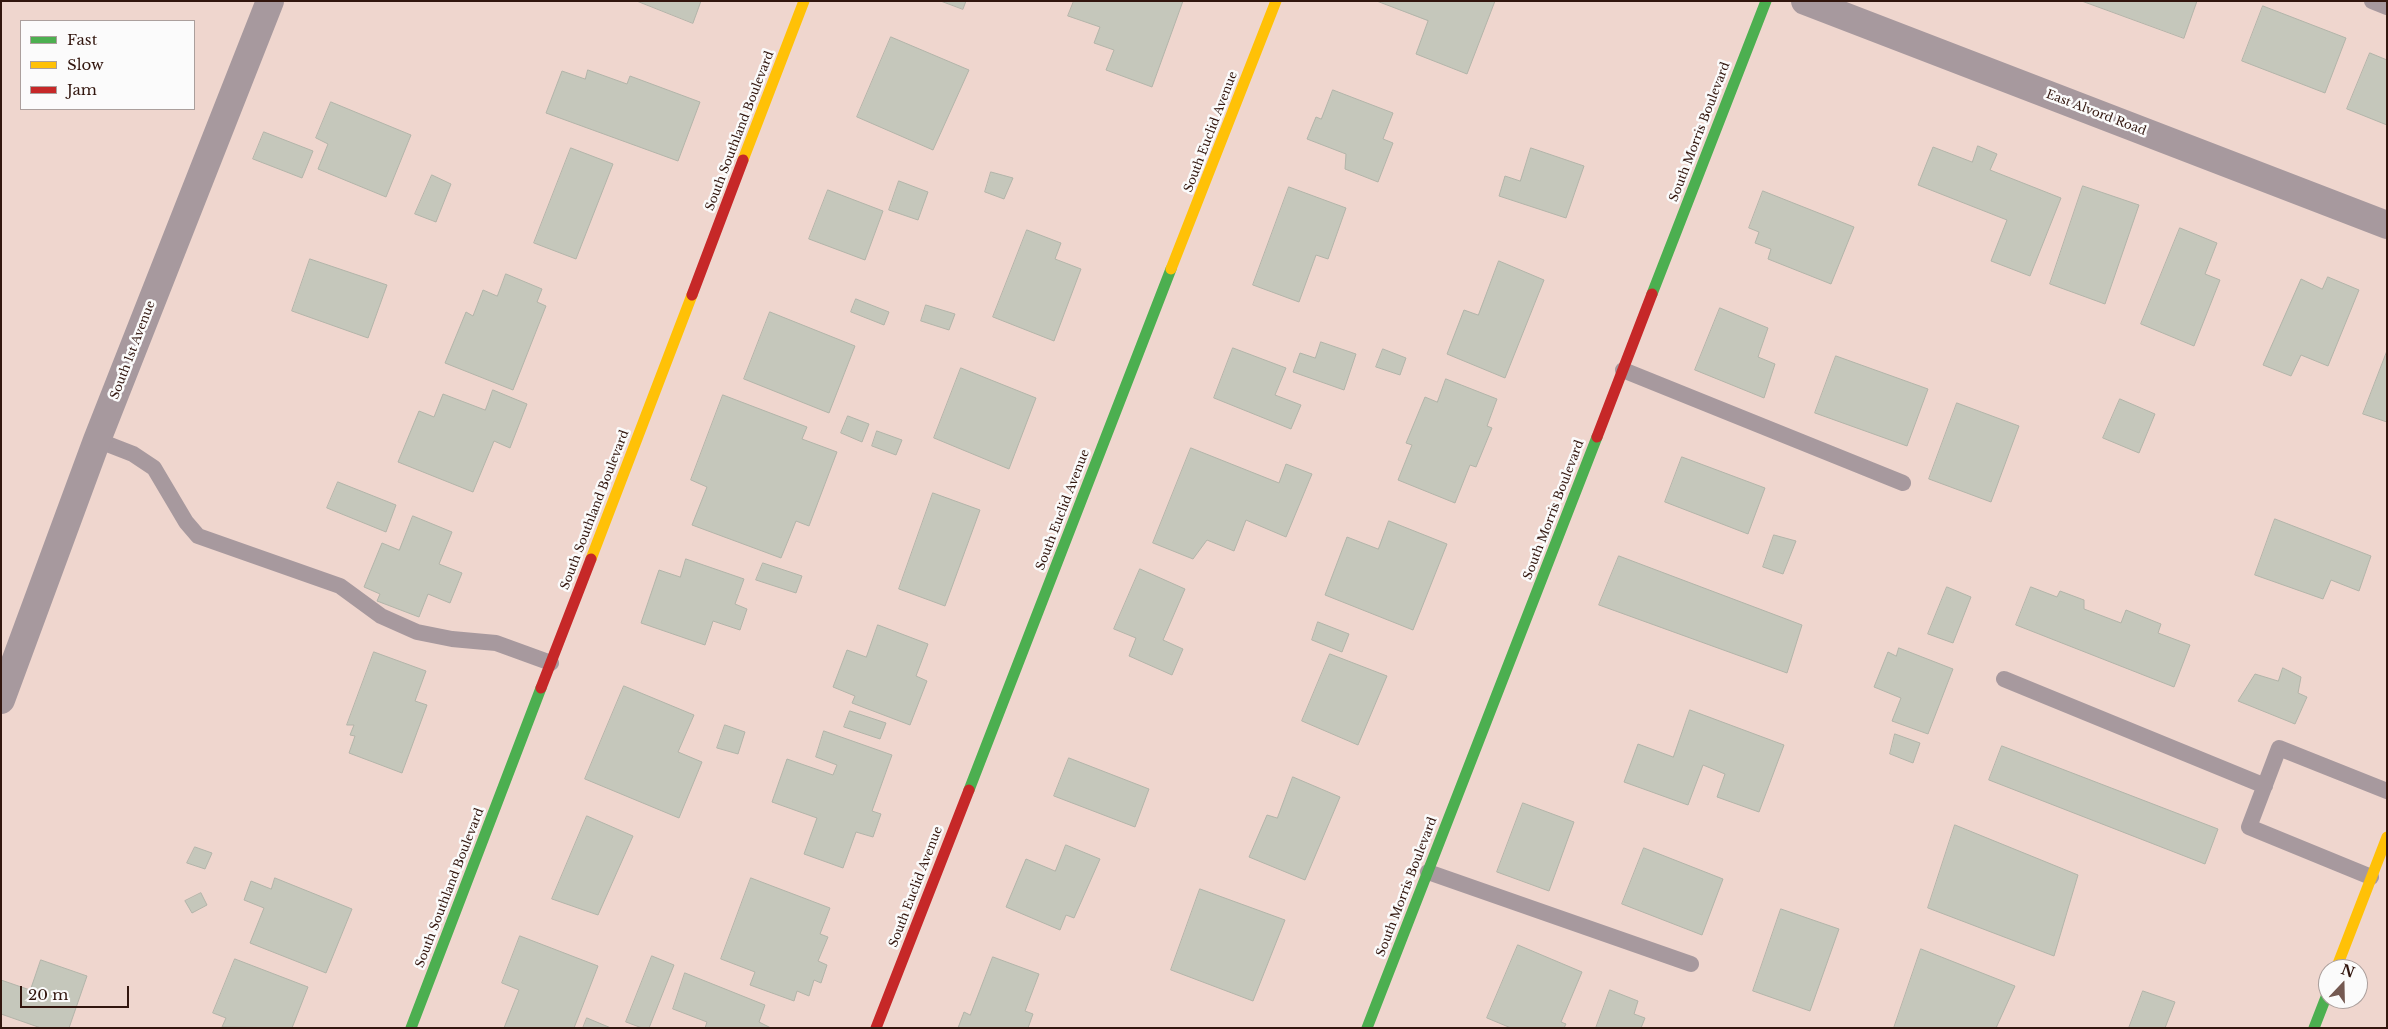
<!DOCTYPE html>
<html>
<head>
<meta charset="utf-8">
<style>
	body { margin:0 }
	#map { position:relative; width:2388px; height:1029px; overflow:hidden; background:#efd6ce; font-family:"Libre Baskerville",serif }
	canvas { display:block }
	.frame { position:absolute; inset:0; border:2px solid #32160e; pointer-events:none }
	.legend { position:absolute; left:20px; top:20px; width:175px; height:90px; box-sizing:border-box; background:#fbfbfb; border:1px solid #ab9f9c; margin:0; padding:6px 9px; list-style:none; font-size:15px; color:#32160e }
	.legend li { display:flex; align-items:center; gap:10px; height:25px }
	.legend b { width:25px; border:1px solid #ab9f9c }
	.north { position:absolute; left:2318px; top:959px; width:50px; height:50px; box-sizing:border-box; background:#fbfbfb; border:1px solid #ab9f9c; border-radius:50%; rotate:21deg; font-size:14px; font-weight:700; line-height:20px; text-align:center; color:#32160e }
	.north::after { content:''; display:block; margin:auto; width:18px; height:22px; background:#745951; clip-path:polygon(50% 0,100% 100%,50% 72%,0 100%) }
	.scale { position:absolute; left:20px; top:986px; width:109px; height:22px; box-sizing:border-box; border:2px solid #32160e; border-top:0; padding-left:6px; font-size:15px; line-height:18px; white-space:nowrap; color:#32160e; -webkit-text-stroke:4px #fbfbfb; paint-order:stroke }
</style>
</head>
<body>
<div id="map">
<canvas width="2388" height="1029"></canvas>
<div class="frame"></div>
<ul class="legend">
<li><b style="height:6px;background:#4caf50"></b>Fast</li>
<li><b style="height:6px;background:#ffc107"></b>Slow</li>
<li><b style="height:6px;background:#c62828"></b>Jam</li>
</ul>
<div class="north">N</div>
<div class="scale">20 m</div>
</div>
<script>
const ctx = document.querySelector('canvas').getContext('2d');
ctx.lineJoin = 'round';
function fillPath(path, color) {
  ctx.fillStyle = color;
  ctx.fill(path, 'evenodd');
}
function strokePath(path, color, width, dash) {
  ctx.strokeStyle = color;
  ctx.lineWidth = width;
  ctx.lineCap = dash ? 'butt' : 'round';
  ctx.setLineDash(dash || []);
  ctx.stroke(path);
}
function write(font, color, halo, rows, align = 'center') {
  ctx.font = font + ' "Libre Baskerville",serif';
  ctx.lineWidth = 5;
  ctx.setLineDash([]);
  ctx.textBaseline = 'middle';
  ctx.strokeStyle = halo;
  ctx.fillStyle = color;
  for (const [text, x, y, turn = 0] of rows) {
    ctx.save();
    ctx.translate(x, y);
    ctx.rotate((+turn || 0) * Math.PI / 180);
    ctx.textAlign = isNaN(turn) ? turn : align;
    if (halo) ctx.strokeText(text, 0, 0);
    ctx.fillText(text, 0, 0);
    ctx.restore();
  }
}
const building = new Path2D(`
	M637 1H701L693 23Z
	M941 1H966L963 9Z
	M1074 1H1183L1152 87 1106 70 1114 50 1094 43 1100 27 1068 16Z
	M1377 1H1495L1467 74 1416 54 1428 21Z
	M2082 1H2197L2184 38Z
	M2263 6 2346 38 2325 93 2242 61Z
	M891 37 969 70 933 150 857 117Z
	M2370 53 2387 60V125L2347 109Z
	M588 70 627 84 630 76 700 102 678 161 546 113 562 71 585 79Z
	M1333 90 1393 113 1383 139 1393 143 1378 182 1345 169 1346 154 1307 139 1316 117 1321 119Z
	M331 102 411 135 386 197 318 169 328 144 316 138Z
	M264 132 313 151 302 178 253 159Z
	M1978 146 1997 154 1990 170 2061 198 2030 276 1991 261 2007 220 1918 185 1933 147 1972 162Z
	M571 148 613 164 576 259 534 243Z
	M1531 148 1584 166 1566 218 1499 196 1505 176 1520 181Z
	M991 172 1013 178 1004 199 985 192Z
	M432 175 451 184 436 222 415 214Z
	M899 181 928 192 918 220 889 210Z
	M2083 186 2139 205 2105 304 2050 284Z
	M1289 187 1346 208 1328 259 1316 255 1299 302 1253 285Z
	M828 190 883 211 865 260 809 239Z
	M1763 191 1854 227 1831 284 1768 259 1771 249 1755 243 1759 232 1749 228Z
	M2180 228 2217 243 2205 274 2220 280 2194 346 2141 324Z
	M1027 230 1061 243 1055 259 1081 269 1054 341 993 317Z
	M310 259 387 285 368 338 292 311Z
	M1499 261 1544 280 1505 378 1447 354 1464 310 1478 315Z
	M506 274 542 289 537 302 546 306 513 390 445 363 466 312 473 316 483 290 497 296Z
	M2328 277 2359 290 2328 366 2301 355 2291 376 2263 365 2301 279 2322 289Z
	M856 299 889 312 884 325 851 312Z
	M926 305 955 314 949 330 921 321Z
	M1720 308 1768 328 1758 357 1775 364 1764 398 1695 370Z
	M770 312 855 346 829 413 744 379Z
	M1321 342 1356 354 1344 390 1293 372 1300 353 1315 358Z
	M1233 348 1286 368 1275 395 1301 405 1291 429 1214 398Z
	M1383 349 1406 358 1400 375 1376 367Z
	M2387 351V422L2363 414Z
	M1836 356 1928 389 1907 446 1815 413Z
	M961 368 1036 398 1009 469 934 438Z
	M1446 379 1497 399 1487 426 1492 428 1476 467 1470 465 1455 503 1398 480 1412 445 1406 443 1425 397 1437 402Z
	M493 390 527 404 510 448 494 441 473 492 398 462 419 411 434 417 443 394 485 410Z
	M723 395 807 427 802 439 837 452 809 526 796 521 781 558 692 525 707 487 691 480Z
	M2120 399 2155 414 2139 453 2103 438Z
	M1957 403 2019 426 1991 502 1929 479Z
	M848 416 869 424 862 442 841 433Z
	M877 431 902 440 896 455 872 446Z
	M1191 448 1279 483 1286 464 1312 474 1286 537 1246 520 1234 551 1207 540 1193 559 1153 543Z
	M1682 457 1765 488 1748 534 1665 502Z
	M338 482 396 505 386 532 327 508Z
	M933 493 980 510 945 606 899 589Z
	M413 516 452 532 439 564 462 573 450 603 428 594 419 617 377 601 380 594 364 587 382 543 399 550Z
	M2275 519 2371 556 2359 591 2331 580 2323 599 2255 575Z
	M1389 521 1447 544 1413 630 1325 595 1347 537 1378 549Z
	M1774 535 1796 541 1783 574 1763 567Z
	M1619 556 1802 625 1787 673 1599 605Z
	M686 559 744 579 735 604 747 609 740 630 713 621 705 645 641 623 659 570 680 577Z
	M763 563 802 576 796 593 756 580Z
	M1140 569 1185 589 1163 640 1183 649 1172 675 1129 656 1136 638 1114 629Z
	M1947 587 1971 597 1953 643 1928 634Z
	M2031 587 2057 597 2060 591 2084 600V609L2121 623 2126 610 2161 624 2158 633 2190 645 2174 687 2016 625Z
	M1318 622 1349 634 1342 652 1312 640Z
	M878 625 928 644 916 676 927 681 910 725 852 703 855 696 833 687 847 650 866 657Z
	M1899 648 1953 669 1928 734 1892 721 1901 698 1874 687 1888 652 1896 656Z
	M374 652 426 671 415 701 427 705 402 773 349 753 355 736 350 735 354 725H347Z
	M1330 654 1387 676 1358 745 1302 721Z
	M2283 668 2301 677 2298 693 2307 697 2295 724 2238 701 2255 674 2278 681Z
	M624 686 694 715 678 752 702 762 679 818 585 779Z
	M1690 710 1784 745 1759 812 1717 797 1725 774 1703 765 1688 805 1624 782 1638 744 1673 757Z
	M850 711 886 723 880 739 844 727Z
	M725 725 745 732 738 754 717 748Z
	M824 731 892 755 872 811 881 814 873 837 856 832 843 868 804 854 817 818 772 802 787 759 833 775 837 765 816 757Z
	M1895 734 1920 743 1913 763 1890 754Z
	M2002 746 2218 829 2205 864 1989 780Z
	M1069 758 1149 789 1135 827 1054 796Z
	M1293 777 1340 797 1305 880 1249 857 1267 815 1277 818Z
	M1523 803 1574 822 1549 891 1497 872Z
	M587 816 633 836 598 915 552 899Z
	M1955 825 2078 875 2054 956 1928 908Z
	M1066 845 1100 859 1074 918 1066 915 1060 930 1006 907 1026 859 1055 871Z
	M195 847 212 853 205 869 187 863Z
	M1644 848 1723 879 1702 935 1622 904Z
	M275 878 352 909 326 973 250 943 264 908 244 900 251 881 271 889Z
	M751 878 830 908 820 934 828 937 818 961 827 965 821 983 814 980 809 996 797 991 794 1001 750 985 755 972 721 959Z
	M1200 889 1285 920 1253 1001 1171 970Z
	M201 893 207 905 192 913 185 901Z
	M1781 909 1839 929 1810 1011 1753 991Z
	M520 936 598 966 574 1028H504L519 990 502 983Z
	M1518 945 1582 972 1561 1022 1566 1024 1564 1028H1511L1487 1018Z
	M1921 949 2015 986 1996 1028H1894Z
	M652 956 674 965 649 1028H642L626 1022Z
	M993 957 1039 974 1025 1011 1033 1014 1028 1028H958L964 1012 970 1015Z
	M235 959 308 987 292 1028 222 1027 226 1018 213 1013Z
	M41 960 87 976 69 1028H41L1 1014V980L30 990Z
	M685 973 765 1005 759 1022 771 1028H705L707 1022 673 1009Z
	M1610 990 1638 1001 1634 1014 1645 1018 1641 1028H1596Z
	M2143 991 2175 1002 2165 1028H2129Z
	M587 1018 611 1028H583Z`);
fillPath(building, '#c5c7bb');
strokePath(building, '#b2b4a9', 1);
strokePath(new Path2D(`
	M2372 1 2387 7
	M1623 370 1903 483
	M97 440 133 454 154 468 186 522 198 536 340 586 381 616 417 632 452 639 496 643 551 663
	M2004 679 2265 786
	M1428 872 1691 964
	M2371 877 2249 827 2279 748 2387 791`), '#a7999e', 16);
strokePath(new Path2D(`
	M1805 1 2387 225
	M1 700 97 440 270 1`), '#a7999e', 28);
strokePath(new Path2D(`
	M1652 294 1766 1
	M969 790 1171 269
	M411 1028 541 688
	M1367 1028 1597 437
	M2314 1028 2328 992`), '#4caf50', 11);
strokePath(new Path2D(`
	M743 160 804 1
	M1171 269 1276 1
	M591 559 692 295
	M2336 969 2387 837`), '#ffc107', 11);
strokePath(new Path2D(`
	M692 295 743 160
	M1597 437 1652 294
	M541 688 591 559
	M876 1028 969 790`), '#c62828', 11);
write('12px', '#32160e', '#fbfbfb', [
	["East Alvord Road",2096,113,21],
	["South Southland Boulevard",740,131,-69],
	["South Euclid Avenue",1211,132,-69],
	["South Morris Boulevard",1700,132,-69],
	["South 1st Avenue",133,350,-69],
	["South Southland Boulevard",595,510,-69],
	["South Euclid Avenue",1063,510,-69],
	["South Morris Boulevard",1554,510,-69],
	["South Euclid Avenue",916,887,-69],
	["South Morris Boulevard",1407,887,-69],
	["South Southland Boulevard",450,888,-69]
]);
</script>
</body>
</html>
